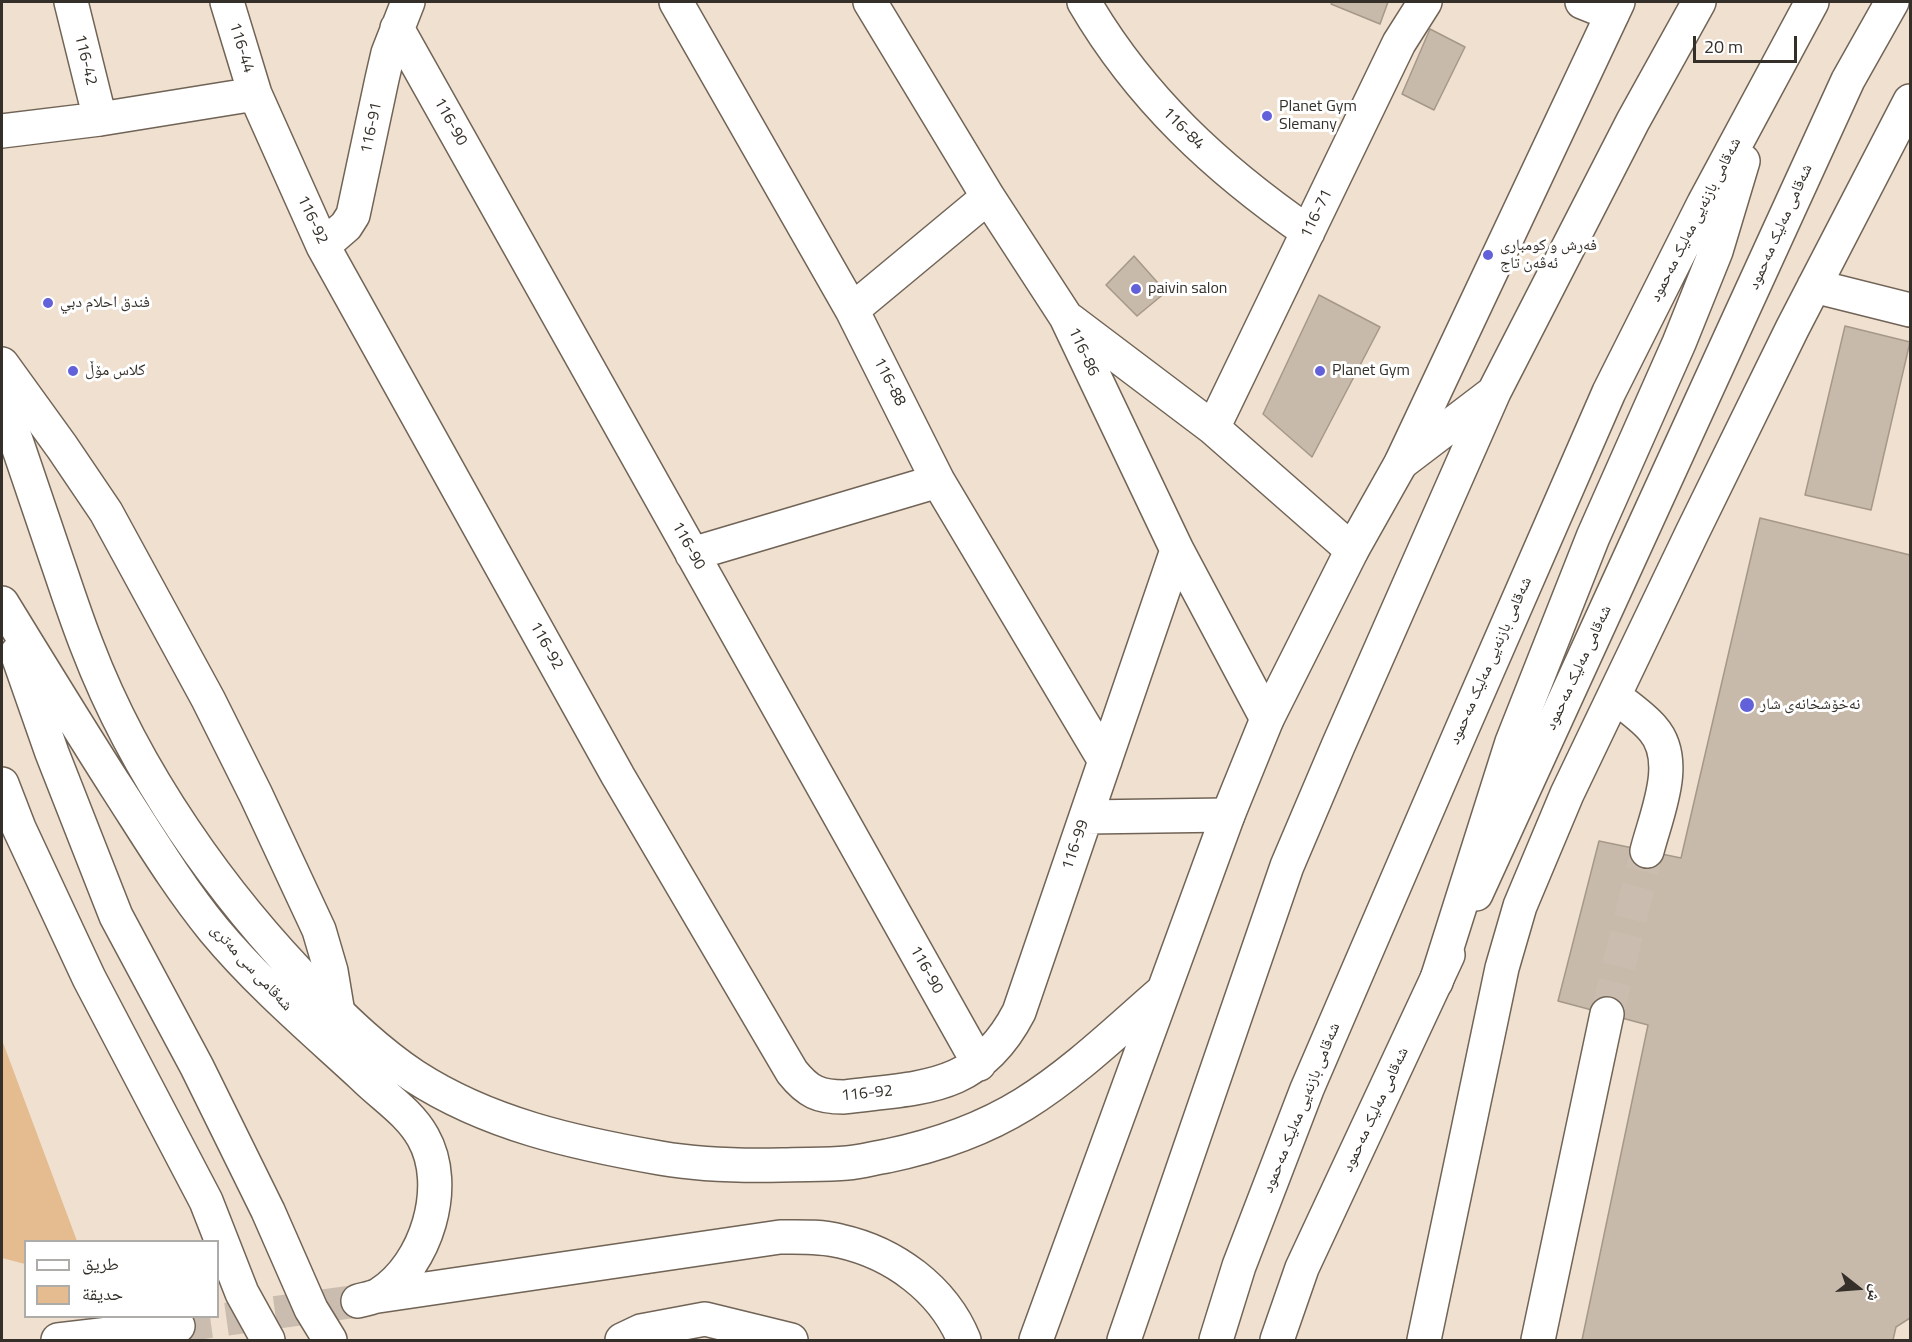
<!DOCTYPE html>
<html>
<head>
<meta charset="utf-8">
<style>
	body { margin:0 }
	#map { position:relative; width:1912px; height:1342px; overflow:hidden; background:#efe0d0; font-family:"Titillium Web","Noto Naskh Arabic",sans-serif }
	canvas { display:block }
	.frame { position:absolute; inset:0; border:3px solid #342f29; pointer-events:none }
	.legend { position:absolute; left:24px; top:1240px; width:195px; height:78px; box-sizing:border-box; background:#fff; border:2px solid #aeaca9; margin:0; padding:8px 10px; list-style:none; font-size:18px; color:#342f29 }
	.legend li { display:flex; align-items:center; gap:12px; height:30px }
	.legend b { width:30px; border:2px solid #aeaca9 }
	.north { position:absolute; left:1828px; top:1258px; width:60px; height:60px; -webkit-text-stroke:4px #fff; paint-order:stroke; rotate:107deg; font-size:16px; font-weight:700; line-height:24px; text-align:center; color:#342f29 }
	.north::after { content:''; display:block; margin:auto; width:21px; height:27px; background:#342f29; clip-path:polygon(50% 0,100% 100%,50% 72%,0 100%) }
	.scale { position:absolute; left:1693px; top:36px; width:104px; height:27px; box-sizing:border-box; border:3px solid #342f29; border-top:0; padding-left:8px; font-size:18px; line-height:21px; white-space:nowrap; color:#342f29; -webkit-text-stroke:4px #fff; paint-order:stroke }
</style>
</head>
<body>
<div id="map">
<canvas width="1912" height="1342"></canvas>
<div class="frame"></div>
<ul class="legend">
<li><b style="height:8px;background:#fff"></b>طريق</li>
<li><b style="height:16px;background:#e4bc8f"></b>حديقة</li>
</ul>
<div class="north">ش</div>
<div class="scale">20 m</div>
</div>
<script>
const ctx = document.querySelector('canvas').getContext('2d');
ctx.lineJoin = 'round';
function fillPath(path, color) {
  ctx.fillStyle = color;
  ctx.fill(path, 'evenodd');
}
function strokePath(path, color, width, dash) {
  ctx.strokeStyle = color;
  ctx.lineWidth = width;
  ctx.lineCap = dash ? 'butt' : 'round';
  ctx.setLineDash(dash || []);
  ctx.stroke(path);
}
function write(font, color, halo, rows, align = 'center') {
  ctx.font = font + ' "Titillium Web","Noto Naskh Arabic",sans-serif';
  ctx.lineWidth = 6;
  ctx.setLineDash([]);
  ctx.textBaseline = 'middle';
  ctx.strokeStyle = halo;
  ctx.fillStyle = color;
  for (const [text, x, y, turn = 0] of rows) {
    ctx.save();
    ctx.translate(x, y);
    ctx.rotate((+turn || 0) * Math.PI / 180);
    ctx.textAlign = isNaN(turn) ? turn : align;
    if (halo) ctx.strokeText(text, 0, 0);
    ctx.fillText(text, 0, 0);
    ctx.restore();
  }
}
fillPath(new Path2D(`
	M2 1040 77 1241 26 1242 25 1264 2 1258Z`), '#e4bc8f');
const building = new Path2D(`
	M1332 2H1388L1380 24 1331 4Z
	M1430 29 1465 47 1434 110 1402 94Z
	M1134 256 1166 292 1137 316 1106 285Z
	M1319 295 1380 327 1312 457 1263 414Z
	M1845 326 1910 342 1871 510 1805 495Z
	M1760 518 1910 555V1318L1896 1327 1893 1340H1582L1648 1025 1558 1001 1599 841 1681 858Z`);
fillPath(building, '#c8baaa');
strokePath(building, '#a69889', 1.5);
strokePath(new Path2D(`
	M1607 1014 1647 851`), '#cabdaf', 33, [33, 16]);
strokePath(new Path2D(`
	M178 1326 358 1301`), '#cabdaf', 33, [33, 16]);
const minor = new Path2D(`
	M71 2 100 119
	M227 2 255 94 323 246 618 776 792 1072C808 1092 819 1097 844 1097 923 1087 978 1091 1019 1012L1177 550
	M676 2 852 310 938 481 1105 761
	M870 2 988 197 1066 317 1177 550 1267 719
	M1084 2C1140 98 1217 169 1308 232
	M1582 2 1612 14
	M397 28 979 1064
	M2 131 100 119 255 94
	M323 246 346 226 353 215 382 79 388 53 408 2
	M1814 286 1910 310
	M852 310 988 197
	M1070 320 1213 428 1352 550
	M2 364 62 447 106 512 208 699 256 795 319 930 331 971 338 1013
	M1213 428 1399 43 1425 2
	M692 554 938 481
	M1614 696C1627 706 1643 717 1653 729 1681 761 1656 815 1647 851
	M1086 817 1228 815
	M1424 1340 1502 968 1520 906 1567 794 1692 533 1792 329 1910 101
	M1538 1340 1607 1014`);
const major = new Path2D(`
	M2 399C20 453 39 507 57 561 67 590 76 618 87 646 135 772 221 895 316 991 346 1021 378 1052 414 1076 488 1124 574 1143 660 1158 700 1165 741 1166 782 1165 804 1164 826 1165 847 1163 861 1162 874 1158 887 1156 935 1146 982 1130 1024 1104 1075 1072 1118 1030 1163 991
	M2 603C40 665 78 727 117 788 148 836 178 886 214 930 259 984 312 1029 363 1076 383 1096 409 1112 423 1137 451 1186 426 1265 380 1294 374 1298 365 1299 358 1301
	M17 653 52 753 116 916 197 1067 268 1211 311 1309 330 1340
	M2 784 19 828 89 978 206 1201 242 1293 268 1340
	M1476 894 1848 80 1892 2
	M378 1296 780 1237C800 1237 820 1236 840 1241 894 1253 943 1289 964 1340
	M58 1340 178 1326
	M622 1340 641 1331 705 1319 791 1340
	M1036 1340 1228 815 1267 719 1352 550 1401 463 1618 2
	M1277 1340 1302 1268 1448 955`);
const highway = new Path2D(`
	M1401 463 1493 393
	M1436 982 1512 742 1593 537 1679 343 1716 251 1743 161
	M1124 1340 1287 866 1338 746 1494 392 1633 121 1699 2
	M1216 1340 1239 1266 1307 1089 1462 729 1609 392 1704 203 1812 2`);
strokePath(minor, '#716456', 36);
strokePath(major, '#716456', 36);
strokePath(highway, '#716456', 36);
strokePath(minor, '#fff', 33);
strokePath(major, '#fff', 33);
strokePath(highway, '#fff', 33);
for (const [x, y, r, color] of [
	[1267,116,6,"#6361da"],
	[1488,255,6,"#6361da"],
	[1136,289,6,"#6361da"],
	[48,303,6,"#6361da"],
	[73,371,6,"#6361da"],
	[1320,371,6,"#6361da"],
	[1747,705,8,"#6361da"]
]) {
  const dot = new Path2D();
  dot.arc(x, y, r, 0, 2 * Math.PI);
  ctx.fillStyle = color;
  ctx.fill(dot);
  strokePath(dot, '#fff', 2);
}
write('16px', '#342f29', '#fff', [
	["116-44",241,48,73],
	["116-42",85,60,76],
	["116-90",450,122,61],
	["116-91",372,128,-78],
	["116-84",1183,129,45],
	["116-71",1317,214,-64],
	["116-92",312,220,65],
	["شەقامی بازنەیی مەلیک مەحمود",1696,220,-63],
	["شەقامی مەلیک مەحمود",1781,227,-66],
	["116-86",1083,352,65],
	["116-88",889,382,63],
	["116-90",688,546,61],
	["116-92",546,646,61],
	["شەقامی بازنەیی مەلیک مەحمود",1491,661,-66],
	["شەقامی مەلیک مەحمود",1579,668,-65],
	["116-99",1076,845,-71],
	["شەقامی سی مەتری",251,968,47],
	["116-90",926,970,61],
	["116-92",867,1094,-6],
	["شەقامی بازنەیی مەلیک مەحمود",1302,1108,-68],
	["شەقامی مەلیک مەحمود",1376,1110,-65]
]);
write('16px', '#342f29', '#fff', [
	["Planet Gym",1279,107],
	["Slemany",1279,125],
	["فەرش و کومباری",1500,246],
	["ئەڤەن تاج",1500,264],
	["paivin salon",1148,289],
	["فندق احلام دبي",60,303],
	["کلاس مۆڵ",85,371],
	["Planet Gym",1332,371],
	["نەخۆشخانەی شار",1760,705]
], 'left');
</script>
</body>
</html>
